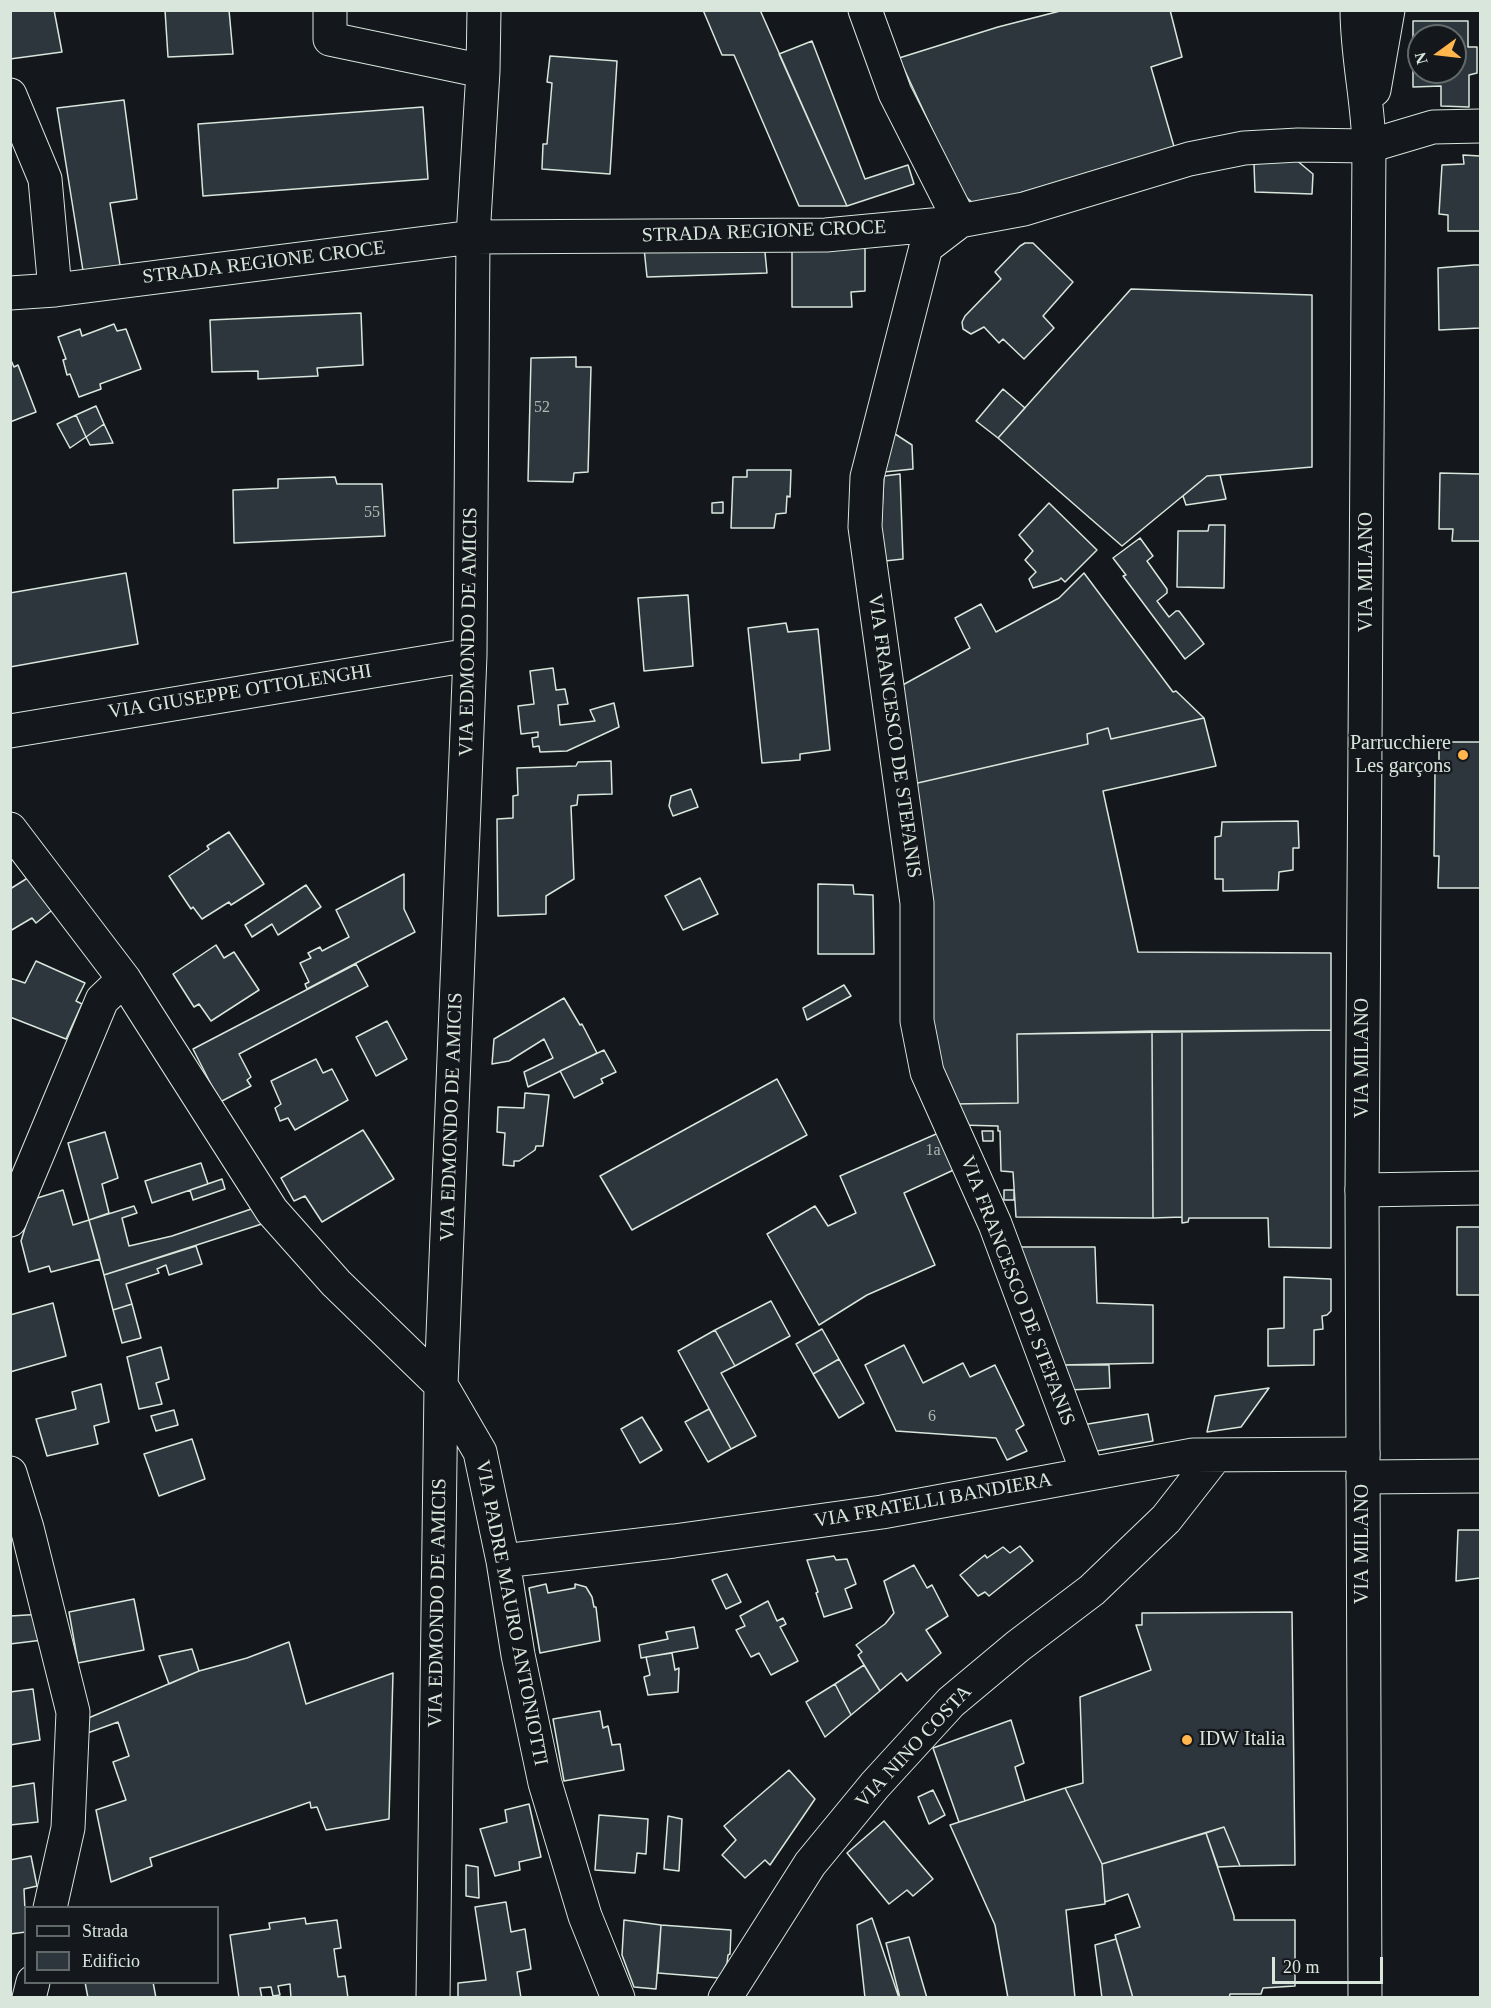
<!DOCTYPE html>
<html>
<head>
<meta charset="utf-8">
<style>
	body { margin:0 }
	#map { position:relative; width:1491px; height:2008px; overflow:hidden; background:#14181c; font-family:Georgia,serif }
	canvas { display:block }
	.frame { position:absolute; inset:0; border:12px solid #d8e6dc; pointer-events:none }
	.legend { position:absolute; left:24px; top:1906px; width:195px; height:78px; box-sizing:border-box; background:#14181c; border:2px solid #626a69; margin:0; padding:8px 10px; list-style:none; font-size:18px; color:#d8e6dc }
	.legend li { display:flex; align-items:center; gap:12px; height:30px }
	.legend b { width:30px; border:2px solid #626a69 }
	.north { position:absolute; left:1407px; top:24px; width:60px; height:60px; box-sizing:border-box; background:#14181c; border:2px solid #626a69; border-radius:50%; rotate:255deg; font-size:16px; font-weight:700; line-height:24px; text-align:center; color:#d8e6dc }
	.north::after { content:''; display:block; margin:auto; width:21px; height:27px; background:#ffb74d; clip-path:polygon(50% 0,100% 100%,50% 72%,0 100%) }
	.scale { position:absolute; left:1272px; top:1957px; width:111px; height:27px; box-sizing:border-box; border:3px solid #d8e6dc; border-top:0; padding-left:8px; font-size:18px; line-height:21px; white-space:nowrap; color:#d8e6dc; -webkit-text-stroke:4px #14181c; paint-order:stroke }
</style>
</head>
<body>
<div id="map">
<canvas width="1491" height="2008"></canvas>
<div class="frame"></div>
<ul class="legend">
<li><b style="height:8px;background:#14181c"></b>Strada</li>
<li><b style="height:16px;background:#2c363c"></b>Edificio</li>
</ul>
<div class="north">N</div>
<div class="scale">20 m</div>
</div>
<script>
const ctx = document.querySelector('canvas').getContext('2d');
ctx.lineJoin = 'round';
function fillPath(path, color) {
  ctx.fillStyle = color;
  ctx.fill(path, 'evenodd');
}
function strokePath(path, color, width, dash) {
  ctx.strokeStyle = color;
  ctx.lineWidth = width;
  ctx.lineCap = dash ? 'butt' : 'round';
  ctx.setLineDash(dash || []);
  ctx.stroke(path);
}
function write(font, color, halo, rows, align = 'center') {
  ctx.font = font + ' Georgia,serif';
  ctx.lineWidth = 4.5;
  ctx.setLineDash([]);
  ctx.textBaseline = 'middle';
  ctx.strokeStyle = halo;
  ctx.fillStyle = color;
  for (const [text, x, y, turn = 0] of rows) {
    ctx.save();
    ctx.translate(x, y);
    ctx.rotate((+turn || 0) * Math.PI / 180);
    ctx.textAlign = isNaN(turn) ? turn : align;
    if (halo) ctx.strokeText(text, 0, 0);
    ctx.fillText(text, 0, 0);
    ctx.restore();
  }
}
const building = new Path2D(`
	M10 10H54L62 52 10 59Z
	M165 10H229L233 54 168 57Z
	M703 10H760L847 206H799L734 55H722Z
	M1064 10H1170L1182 57 1151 67 1175 150 1138 158 983 204 972 202 962 194 899 58 998 27Z
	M1413 21H1468V47H1477V73L1469 75V107L1441 106V86L1413 87ZM1419 36H1455V72H1419Z
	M812 41 865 179 908 165 914 184 847 206 779 54Z
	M550 56 617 61 610 174 542 169 543 144H547L552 83 547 82Z
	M124 100 137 199 110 203 121 271 84 277 57 108Z
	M423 107 428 179 203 196 198 124Z
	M1463 155 1480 156V231H1448V215L1439 214 1442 165 1464 164Z
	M1295 159 1313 174 1312 194 1255 192 1254 164Z
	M865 238V291L851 292 852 307H792V250Z
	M764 242 767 273 647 277 644 248Z
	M1025 243H1033L1073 282 1043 316 1054 328 1024 359 1003 339 999 343 984 327 971 334 963 329 962 322 965 316 1001 279 995 272 1020 246Z
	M1474 265H1480V328L1439 330 1438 268Z
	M1131 289 1312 295V467L1207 476 1122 546 998 438Z
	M361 313 363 365 317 368 318 376 258 379V371L212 372 210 320Z
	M114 324 117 331 126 329 141 369 100 384 101 389 79 397 70 374 67 375 63 360 66 359 58 337 80 329 82 336Z
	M576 357V367H591L588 472 574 473 573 482 528 481 531 358Z
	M10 358 14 367 18 365 36 412 10 422Z
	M1003 389 1025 408 998 438 976 421Z
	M96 406 104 424 86 437 76 415Z
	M76 415 86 437 70 448 57 424Z
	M104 424 113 443 90 445 86 437Z
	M886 428 912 445 913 469 884 472Z
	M747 470H791L790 497 787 496 786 513 776 514 774 528H731L733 477H747Z
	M1440 473 1480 474V541H1452L1453 529H1439Z
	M900 474 903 559 885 561 881 527 884 476Z
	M1220 475 1226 499 1186 505 1183 496 1207 476Z
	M335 477 337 484H382L385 536 234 543 233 490 278 488V479Z
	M723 502V513H712V503Z
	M1049 503 1097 550 1065 582 1061 578 1059 580 1033 588 1029 579 1036 572 1025 560 1033 551 1019 535Z
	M1209 525H1225L1224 588 1177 587 1178 531H1208Z
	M1140 538 1153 556 1147 561 1167 589V593L1157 601 1169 617 1176 611H1179L1204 644 1185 659 1123 576 1126 575 1113 558Z
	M126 573 138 644 10 667V593Z
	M1084 573 1173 692 1176 691 1204 718 1111 739 1108 728 1087 734 1088 744 909 785 899 687 970 648 955 618 981 604 996 632 1059 598Z
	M688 595 693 666 644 671 638 598Z
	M786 623 788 632 818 629 830 750 800 754V760L762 763 748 628Z
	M553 668 556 690 565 689 568 704 558 705 560 725 595 721 590 710 614 703 619 727 567 751 540 752 539 746 533 747 532 738 538 737V732L521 734 518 706 534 704 530 671Z
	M1204 718 1216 766 1103 791 1138 952 1331 953V1030L1017 1034 1018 1103 953 1104 931 1031 909 785 1088 744 1087 734 1108 728 1111 739Z
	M1439 742H1480V888H1438L1439 856H1434L1435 772 1439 771Z
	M611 761 612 794 578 795 577 805 571 806 574 879 546 896V914L498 916 497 819 513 818V796L518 795 517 768 576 766 578 762Z
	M691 789 698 807 673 816 669 806 671 796Z
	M1298 821 1299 848H1293V870L1279 872 1278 890 1223 891V879H1215V837L1221 836 1222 822Z
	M229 832 264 884 231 905 229 902 202 919 193 907 191 909 169 876 209 849 207 846Z
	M34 874 56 907 36 923 32 918 10 931V889Z
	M404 874V909L415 932 307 989 305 984 309 982 300 963 311 958 308 953 320 947 322 951 349 937 336 910Z
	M700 878 718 914 683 930 665 896Z
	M818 884 853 885 854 894 873 895 874 954H818Z
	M306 885 321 907 278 935 272 924 252 937 245 925Z
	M216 945 224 958 234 952 259 990 211 1021 199 1004 194 1007 173 974Z
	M36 961 85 983 76 1001 82 1004 66 1039 10 1017V978L25 983Z
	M356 964 368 986 239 1054 251 1077 247 1080 251 1086 220 1102 193 1049Z
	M844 985 851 996 807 1020 803 1008Z
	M564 998 580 1025 582 1024 597 1053 528 1087 524 1072 553 1058 544 1039 509 1061 492 1064 494 1039Z
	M387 1021 407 1059 376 1076 356 1037Z
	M1331 1030V1248L1269 1247 1268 1218H1189L1188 1222 1182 1223V1031Z
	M1152 1031 1153 1218 1016 1217 1013 1172 1001 1171 1000 1131H998V1126L960 1125 953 1104 1018 1103 1017 1034Z
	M1152 1031H1182V1217L1153 1218Z
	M604 1050 616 1072 601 1079 603 1083 574 1098 560 1071Z
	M316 1059 323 1073 332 1069 348 1100 295 1130 288 1118 280 1121 275 1108 281 1104 271 1081Z
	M777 1079 807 1135 632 1230 600 1176Z
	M525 1093 549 1095 543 1146H536L535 1150 519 1161H514V1166L503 1165 505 1133 497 1132 498 1107 524 1108Z
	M363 1130 394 1179 322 1222 305 1196 294 1201 281 1178Z
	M943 1131 960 1167 904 1193 935 1265 867 1295 819 1325 767 1234 815 1206 828 1226 856 1213 840 1176Z
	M982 1131H993V1141H983Z
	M105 1132 118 1178 102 1184 109 1213 89 1220 68 1143Z
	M201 1163 208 1184 152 1203 145 1181Z
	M222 1179 225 1189 193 1200 190 1190Z
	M63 1190 73 1225 89 1220 100 1259 51 1272 49 1266 29 1272 21 1241 34 1199Z
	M1004 1190H1014V1200H1004Z
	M134 1206 137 1213 122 1218 129 1246 172 1236 260 1206 271 1221 104 1275 89 1220Z
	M1457 1227H1480V1295H1457Z
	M196 1246 202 1264 169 1275 166 1265 157 1269 159 1273 126 1284 132 1304 113 1310 104 1275Z
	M1015 1247H1095L1097 1303 1153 1305V1363L1060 1365Z
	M1284 1277 1331 1279V1311L1327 1315 1322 1316 1323 1329 1314 1330V1365L1268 1366V1329L1284 1328Z
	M771 1301 790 1336 735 1366 715 1330Z
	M53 1303 66 1356 10 1372V1315Z
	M132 1304 141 1338 122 1343 113 1310Z
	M822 1329 839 1359 813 1374 796 1344Z
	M715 1330 735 1366 721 1373 756 1436 731 1449 678 1351Z
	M904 1345 923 1383 963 1363 970 1377 995 1365 1024 1425 1016 1430 1027 1451 1007 1460 996 1438 896 1431 865 1365Z
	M161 1347 169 1379 156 1383 162 1404 139 1409 127 1357Z
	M839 1359 864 1403 839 1418 813 1374Z
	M1060 1365H1109L1110 1388 1069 1390Z
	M101 1384 109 1422 94 1426 98 1444 47 1456 36 1419 76 1409 72 1392Z
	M1269 1388 1241 1427 1207 1432 1215 1396Z
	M709 1409 731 1449 708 1462 685 1422Z
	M174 1410 178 1425 156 1431 151 1416Z
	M1148 1414 1153 1441 1091 1452 1082 1425Z
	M642 1417 662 1450 640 1463 621 1429Z
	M192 1439 205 1479 159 1496 144 1454Z
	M1458 1530H1480V1578L1456 1581Z
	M1020 1546 1033 1561 989 1596 985 1592 978 1596 960 1575 985 1555 987 1558 1003 1547 1010 1553Z
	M834 1556 836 1560 847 1559 856 1584 845 1589 852 1608 824 1617 816 1593 818 1592 807 1560Z
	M914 1565 927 1588 932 1585 948 1616 926 1630 941 1653 907 1681 901 1673 880 1691 858 1655 862 1652 856 1645 885 1624 894 1613 884 1581Z
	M727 1574 741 1602 726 1609 712 1580Z
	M546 1584 548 1593 575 1588V1584L586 1587 592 1597 594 1607H596L600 1641 540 1653 529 1588Z
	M134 1599 144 1650 78 1663 69 1612Z
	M768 1601 777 1621 783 1618 786 1624 780 1627 798 1661 771 1675 759 1653 751 1657 736 1630 745 1626 740 1616Z
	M1292 1612 1295 1865 1240 1866 1224 1827 1102 1864 1065 1788 1083 1783 1080 1697 1151 1670 1136 1625H1142V1613Z
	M44 1614 51 1639 10 1644V1616Z
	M694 1627 698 1648 641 1658 639 1645 668 1639 666 1632Z
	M289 1642 306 1704 393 1673 389 1819 326 1830 317 1807 311 1808 310 1802 150 1858 152 1866 111 1882 96 1810 126 1800 113 1762 129 1756 118 1722 82 1735 79 1722 199 1671 247 1658Z
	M192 1649 199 1671 169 1684 159 1656Z
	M672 1653 675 1670 679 1668 678 1692 648 1695 644 1677 650 1675 646 1657Z
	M864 1665 880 1691 851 1715 835 1684Z
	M835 1684 851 1715 825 1737 806 1702Z
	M33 1689 40 1740 10 1745V1692Z
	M600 1711 603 1728 608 1726 612 1745 620 1744 624 1770 564 1781 553 1719Z
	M1011 1720 1024 1763 1015 1767 1025 1801 959 1822 933 1748Z
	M789 1770 815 1799 770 1865 765 1860 745 1878 722 1855 736 1840 724 1826Z
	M34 1783 38 1822 10 1825V1787Z
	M1065 1788 1102 1864 1105 1904 1066 1910 1075 1998H1008L995 1925 950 1825Z
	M933 1790 945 1815 929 1824 918 1797Z
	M529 1804 541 1857 519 1862 520 1870 495 1876 480 1829 507 1822 505 1810Z
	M599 1815 648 1819 646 1854 637 1853 635 1873 595 1870Z
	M668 1816 682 1819 679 1871 664 1869Z
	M884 1821 933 1879 913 1896 907 1890 889 1904 847 1853Z
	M1224 1827 1240 1866 1218 1867 1206 1833Z
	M1206 1833 1234 1916V1920H1295V1986L1263 1988 1261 1994H1230L1229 1998H1133L1115 1935 1140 1927 1128 1894 1105 1902 1102 1864Z
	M31 1856 37 1886 24 1889 26 1932 10 1934V1860Z
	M466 1865 478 1867 479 1898 466 1896Z
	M506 1902 511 1932 525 1929 531 1969 517 1972 521 1998H458V1983L486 1980 475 1907Z
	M305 1918 306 1924 337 1920 341 1948 334 1949 338 1977 345 1976 348 1998H291L290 1984 278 1986 280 1995 273 1996 271 1987 260 1988 262 1998H239L230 1935 270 1929 269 1923Z
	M872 1918 899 1998H865L857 1925Z
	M624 1920 661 1925 656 1989 634 1987 622 1955Z
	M661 1925 731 1930 730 1954 728 1955 727 1963 719 1978 658 1973Z
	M909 1937 927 1998H900L886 1943Z
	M1116 1939 1133 1998H1102L1095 1945Z
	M85 1982H153L156 1998H88Z`);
fillPath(building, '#2c363c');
strokePath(building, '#d8e6dc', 1.5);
const street = new Path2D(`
	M330 10V39L483 71
	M865 10 895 93 960 221 926 247 867 477 865 527 917 903V1021L927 1072 995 1224 1088 1474
	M10 95 45 179 55 290
	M10 293 55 290 473 237 826 235 943 224 1024 209 1189 159 1244 148 1298 145 1369 146 1433 127 1480 126
	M10 731 470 655
	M10 829 124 979 272 1211 336 1283 441 1385 480 1452 503 1561 518 1655 545 1783 585 1916 618 1998
	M1362 1190 1480 1188
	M10 1220 102 1000 124 979
	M10 1473 27 1528 73 1712 68 1828 50 1908
	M1363 1477 1480 1476
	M503 1561 674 1541 882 1512 1193 1455 1363 1454
	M29 1998 33 1982
	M433 1998 441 1385 470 655 473 237 483 71 484 10
	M725 1998 810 1864 875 1785 951 1702 1018 1646 1092 1590 1166 1519 1216 1455`);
const secondary = new Path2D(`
	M1357 10C1357 56 1368 100 1369 146L1362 1190 1365 1998
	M1374 90 1388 10`);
strokePath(street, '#d8e6dc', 35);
strokePath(secondary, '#d8e6dc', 35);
strokePath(street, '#14181c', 33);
strokePath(secondary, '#14181c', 33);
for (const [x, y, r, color] of [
	[1463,755,6,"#ffb74d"],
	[1187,1740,6,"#ffb74d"]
]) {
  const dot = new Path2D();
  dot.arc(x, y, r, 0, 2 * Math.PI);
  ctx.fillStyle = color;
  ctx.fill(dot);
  strokePath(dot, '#14181c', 2);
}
write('16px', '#adbab4', null, [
	["52",542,408],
	["55",372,513],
	["1a",933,1151],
	["6",932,1417]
]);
write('20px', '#d8e6dc', '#14181c', [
	["STRADA REGIONE CROCE",764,232,-2],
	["STRADA REGIONE CROCE",264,263,-7],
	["VIA MILANO",1367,572,-90],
	["VIA EDMONDO DE AMICIS",469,632,-89],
	["VIA GIUSEPPE OTTOLENGHI",240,692,-9],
	["VIA FRANCESCO DE STEFANIS",894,736,82],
	["VIA MILANO",1363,1058,-90],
	["VIA EDMONDO DE AMICIS",452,1117,-88],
	["VIA FRANCESCO DE STEFANIS",1017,1291,69],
	["VIA FRATELLI BANDIERA",933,1501,-10],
	["VIA MILANO",1363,1544,-90],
	["VIA EDMONDO DE AMICIS",438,1603,-89],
	["VIA PADRE MAURO ANTONIOTTI",511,1613,79],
	["VIA NINO COSTA",914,1747,-47]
]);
write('20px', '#d8e6dc', '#14181c', [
	["Parrucchiere",1451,744],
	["Les garçons",1451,767],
	["IDW Italia",1199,1740,"left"]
], 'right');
</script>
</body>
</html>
